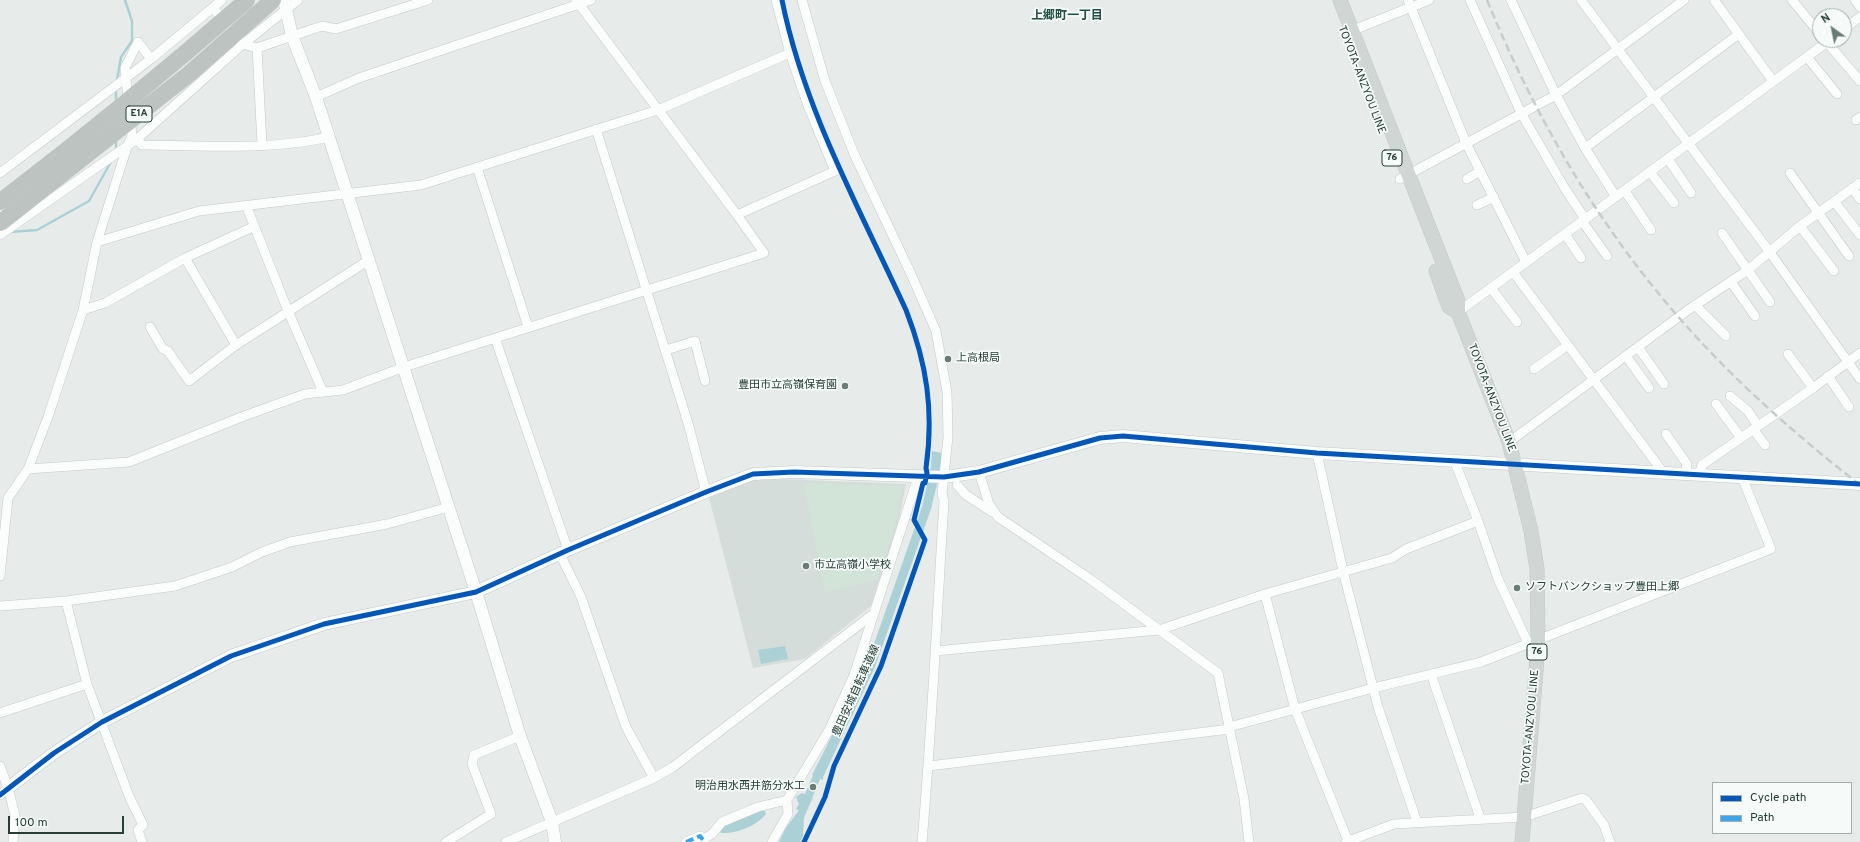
<!DOCTYPE html>
<html>
<head>
<meta charset="utf-8">
<style>
	body { margin:0 }
	#map { position:relative; width:1860px; height:842px; overflow:hidden; background:#e7ecea; font-family:Overpass,sans-serif }
	canvas { display:block }
	.legend { position:absolute; left:1712px; top:782px; width:140px; height:52px; box-sizing:border-box; background:#f6faf8; border:1px solid #a2afab; margin:0; padding:5px 7px; list-style:none; font-size:12px; color:#253f38 }
	.legend li { display:flex; align-items:center; gap:8px; height:20px }
	.legend b { width:20px; border:1px solid #a2afab }
	.north { position:absolute; left:1812px; top:8px; width:40px; height:40px; box-sizing:border-box; background:#f6faf8; border:1px solid #a2afab; border-radius:50%; rotate:327deg; font-size:11px; font-weight:700; line-height:16px; text-align:center; color:#253f38 }
	.north::after { content:''; display:block; margin:auto; width:14px; height:18px; background:#697c76; clip-path:polygon(50% 0,100% 100%,50% 72%,0 100%) }
	.scale { position:absolute; left:8px; top:816px; width:116px; height:18px; box-sizing:border-box; border:2px solid #253f38; border-top:0; padding-left:5px; font-size:12px; line-height:14px; white-space:nowrap; color:#253f38; -webkit-text-stroke:3px #f6faf8; paint-order:stroke }
</style>
</head>
<body>
<div id="map">
<canvas width="1860" height="842"></canvas>
<ul class="legend">
<li><b style="height:5px;background:#0057b8"></b>Cycle path</li>
<li><b style="height:5px;background:#3ea4ec"></b>Path</li>
</ul>
<div class="north">N</div>
<div class="scale">100 m</div>
</div>
<script>
const ctx = document.querySelector('canvas').getContext('2d');
ctx.lineJoin = 'round';
function fillPath(path, color) {
  ctx.fillStyle = color;
  ctx.fill(path, 'evenodd');
}
function strokePath(path, color, width, dash) {
  ctx.strokeStyle = color;
  ctx.lineWidth = width;
  ctx.lineCap = dash ? 'butt' : 'round';
  ctx.setLineDash(dash || []);
  ctx.stroke(path);
}
function write(font, color, halo, rows, align = 'center') {
  ctx.font = font + ' Overpass,"Noto Sans JP",sans-serif';
  ctx.lineWidth = 3.5;
  ctx.setLineDash([]);
  ctx.textBaseline = 'middle';
  ctx.strokeStyle = halo;
  ctx.fillStyle = color;
  for (const [text, x, y, turn = 0] of rows) {
    ctx.save();
    ctx.translate(x, y);
    ctx.rotate((+turn || 0) * Math.PI / 180);
    ctx.textAlign = isNaN(turn) ? turn : align;
    if (halo) ctx.strokeText(text, 0, 0);
    ctx.fillText(text, 0, 0);
    ctx.restore();
  }
}
fillPath(new Path2D(`
	M782 479 906 484 898 525 871 606 805 659 753 668 708 494 752 480Z`), '#d5ddda');
fillPath(new Path2D(`
	M804 483 902 486 895 526 877 580 825 592Z`), '#d2e4d7');
fillPath(new Path2D(`
	M932 451 942 453 938 480 931 509 875 667 823 777V780L812 775 861 678 869 658 922 507 931 467Z
	M785 646 788 659 761 664 758 650Z
	M802 793 813 798 805 813 796 809 799 804 796 797Z
	M756 810 765 811 766 814C757 826 736 834 721 833L720 831 725 824Z
	M797 813 804 817 803 836 800 842H779L785 829Z`), '#abd1d7');
strokePath(new Path2D(`
	M117 80 121 57 132 41V21L125 0
	M116 102V87
	M116 150V139
	M10 232 37 230 89 201 112 160`), '#abd1d7', 2.5);
strokePath(new Path2D(`
	M789 842C801 818 809 792 821 768`), '#abd1d7', 8);
const street = new Path2D(`
	M802 0 825 81 855 156 911 274 936 331 947 392 948 437 942 494 944 501C937 614 932 728 922 842
	M1408 0 1466 143 1526 262
	M1470 0 1521 113 1564 187 1585 219
	M1511 0 1556 95 1585 148 1616 197
	M1581 0 1769 251 1860 379
	M1714 0 1773 81
	M1792 0 1820 34
	M1855 0 1860 7
	M213 8 243 44 257 48 322 26 336 29 428 0
	M1844 29 1860 17
	M1343 34 1429 0
	M1825 40 1860 81
	M257 48 262 145
	M1807 57 1837 94
	M316 97 359 78 591 0
	M128 102 125 68 138 42 151 59
	M1856 120 1860 117
	M596 129 688 423 706 492
	M137 139 142 145C204 145 269 151 329 137
	M1585 148 1739 34
	M1668 159 1691 193
	M477 167 528 327
	M1650 172 1674 203
	M0 173 151 59 222 0
	M1790 173 1849 256
	M1400 179 1556 95 1684 0
	M1467 179 1480 171
	M1852 188 1860 199
	M1625 191 1651 230
	M1834 201 1860 235
	M246 205 288 311 323 392
	M1477 205 1494 197
	M737 215 835 171 808 106 790 53 776 0
	M1582 221 1607 256
	M1800 226 1834 271
	M1722 233 1770 302
	M1565 234 1581 258
	M0 235 137 139 243 44 298 0
	M97 242 199 211 421 185 658 110 790 53
	M185 258 236 345
	M1513 272 1663 472
	M1731 282 1755 316
	M1491 288 1517 322
	M1695 305 1726 336
	M83 310 105 303 185 258 253 227
	M1458 312 1830 40
	M150 327 163 349 168 351 189 381 236 345 369 260
	M495 338 568 550
	M1638 347 1664 384
	M666 350 695 341 705 381
	M1788 354 1813 388
	M1626 356 1649 388
	M1534 369 1568 345
	M1828 376 1849 407
	M1730 396 1748 411 1758 426
	M1716 404 1741 438
	M1753 429 1765 445
	M1666 434 1687 464 1685 474
	M1509 442 1688 310 1748 270 1800 226 1860 183
	M1317 453 1343 571 1378 707 1417 822
	M1454 460 1478 521 1498 579 1528 643
	M28 469 129 462 244 416 305 394 343 390 404 367 764 253 737 215 576 0
	M979 472 989 504 998 517 1090 579 1218 673 1244 799 1249 842
	M1699 475 1702 465 1813 388 1860 353
	M957 485 966 495 992 512
	M560 554 581 597 626 727 654 778
	M0 576 8 498 28 469 48 417 83 310 97 242 127 147 132 136 130 118
	M1265 594 1295 709 1348 841
	M66 601 87 684 129 796 143 825 138 830 142 842
	M0 606 66 601 175 586 232 567 262 552 290 542 387 524 449 507
	M935 651 1159 630 1265 594 1392 558 1406 549 1478 521
	M1431 674 1480 818
	M0 713 87 684
	M1229 727 1373 688 1481 662 1771 549 1742 477
	M0 766 8 788 15 815 13 842
	M929 766 1230 729
	M0 795 8 788
	M446 842 491 814 472 764 474 755 520 736
	M506 842 654 778 673 767 872 615
	M686 842 700 836 702 839
	M699 842 712 834 722 822 758 807 787 800
	M772 842 788 814 787 800 829 730 854 675 918 477
	M1346 842 1394 824 1524 817 1582 798 1586 800 1604 825 1610 842`);
const secondary = new Path2D(`
	M284 0 292 36 316 97 476 592 520 736 552 822 555 842
	M8 788 54 753 102 722 231 656 324 624 476 592 568 550 706 492 753 474 794 472 944 477 979 472 1100 438 1123 436 1317 453 1860 484`);
const primary = new Path2D(`
	M1340 0 1458 301V312L1509 442 1531 531 1537 569 1538 639 1536 671 1522 842
	M1436 271 1449 307 1458 312`);
strokePath(street, '#c4c9c7', 10);
strokePath(secondary, '#c3c9c7', 13);
strokePath(primary, '#c2cac8', 15);
strokePath(street, '#fbfcfc', 9);
strokePath(secondary, '#fbfcfc', 12);
strokePath(primary, '#cfd6d4', 14);
strokePath(new Path2D(`
	M1487 0C1536 120 1603 234 1690 330 1741 387 1800 438 1860 485`), '#c8cccb', 2.5, [8, 4]);
const highwayBridge = new Path2D(`
	M0 202C85 137 167 70 247 0
	M0 223 189 74 273 0`);
strokePath(highwayBridge, '#c2cac8', 17, []);
strokePath(highwayBridge, '#bcc3c1', 16);
strokePath(new Path2D(`
	M686 842 700 836 703 840`), '#3ea4ec', 4, [8, 4]);
strokePath(new Path2D(`
	M782 0C804 110 860 209 906 310 927 364 934 411 926 468L927 473 925 483H923L914 520 925 540 881 666 834 766 825 797 804 842
	M0 795 54 753 102 722 231 656 324 624 476 592 568 550 706 492 753 474 794 472 944 477 979 472 1100 438 1123 436 1317 453 1860 484`), '#0057b8', 5);
for (const [x, y, r, color] of [
	[948,359,4,"#697c76"],
	[845,386,4,"#697c76"],
	[806,566,4,"#697c76"],
	[1517,588,4,"#697c76"],
	[813,787,4,"#697c76"]
]) {
  const dot = new Path2D();
  dot.arc(x, y, r, 0, 2 * Math.PI);
  ctx.fillStyle = color;
  ctx.fill(dot);
  strokePath(dot, '#f6faf8', 1.5);
}
for (const [x, y, w] of [
	[139,114,26],
	[1392,158,20],
	[1537,652,20]
]) {
  const box = new Path2D();
  box.roundRect(x - w / 2, y - 8, w, 16, 3);
  ctx.fillStyle = '#f6faf8';
  ctx.fill(box);
  strokePath(box, '#253f38', 1);
}
write('bold 10px', '#253f38', null, [
	["E1A",139,114],
	["76",1392,158],
	["76",1537,652]
]);
write('11px', '#253f38', '#f6faf8', [
	["TOYOTA-ANZYOU LINE",1361,80,69],
	["TOYOTA-ANZYOU LINE",1491,398,69],
	["豊田安城自転車道線",857,691,-66],
	["TOYOTA-ANZYOU LINE",1531,727,-85]
]);
write('11px', '#253f38', '#f6faf8', [
	["上高根局",956,359],
	["豊田市立高嶺保育園",837,386,"right"],
	["市立高嶺小学校",814,566],
	["ソフトバンクショップ豊田上郷",1525,588],
	["明治用水西井筋分水工",805,787,"right"]
], 'left');
write('bold 12px', '#225045', '#f6faf8', [
	["上郷町一丁目",1067,17]
]);
</script>
</body>
</html>
